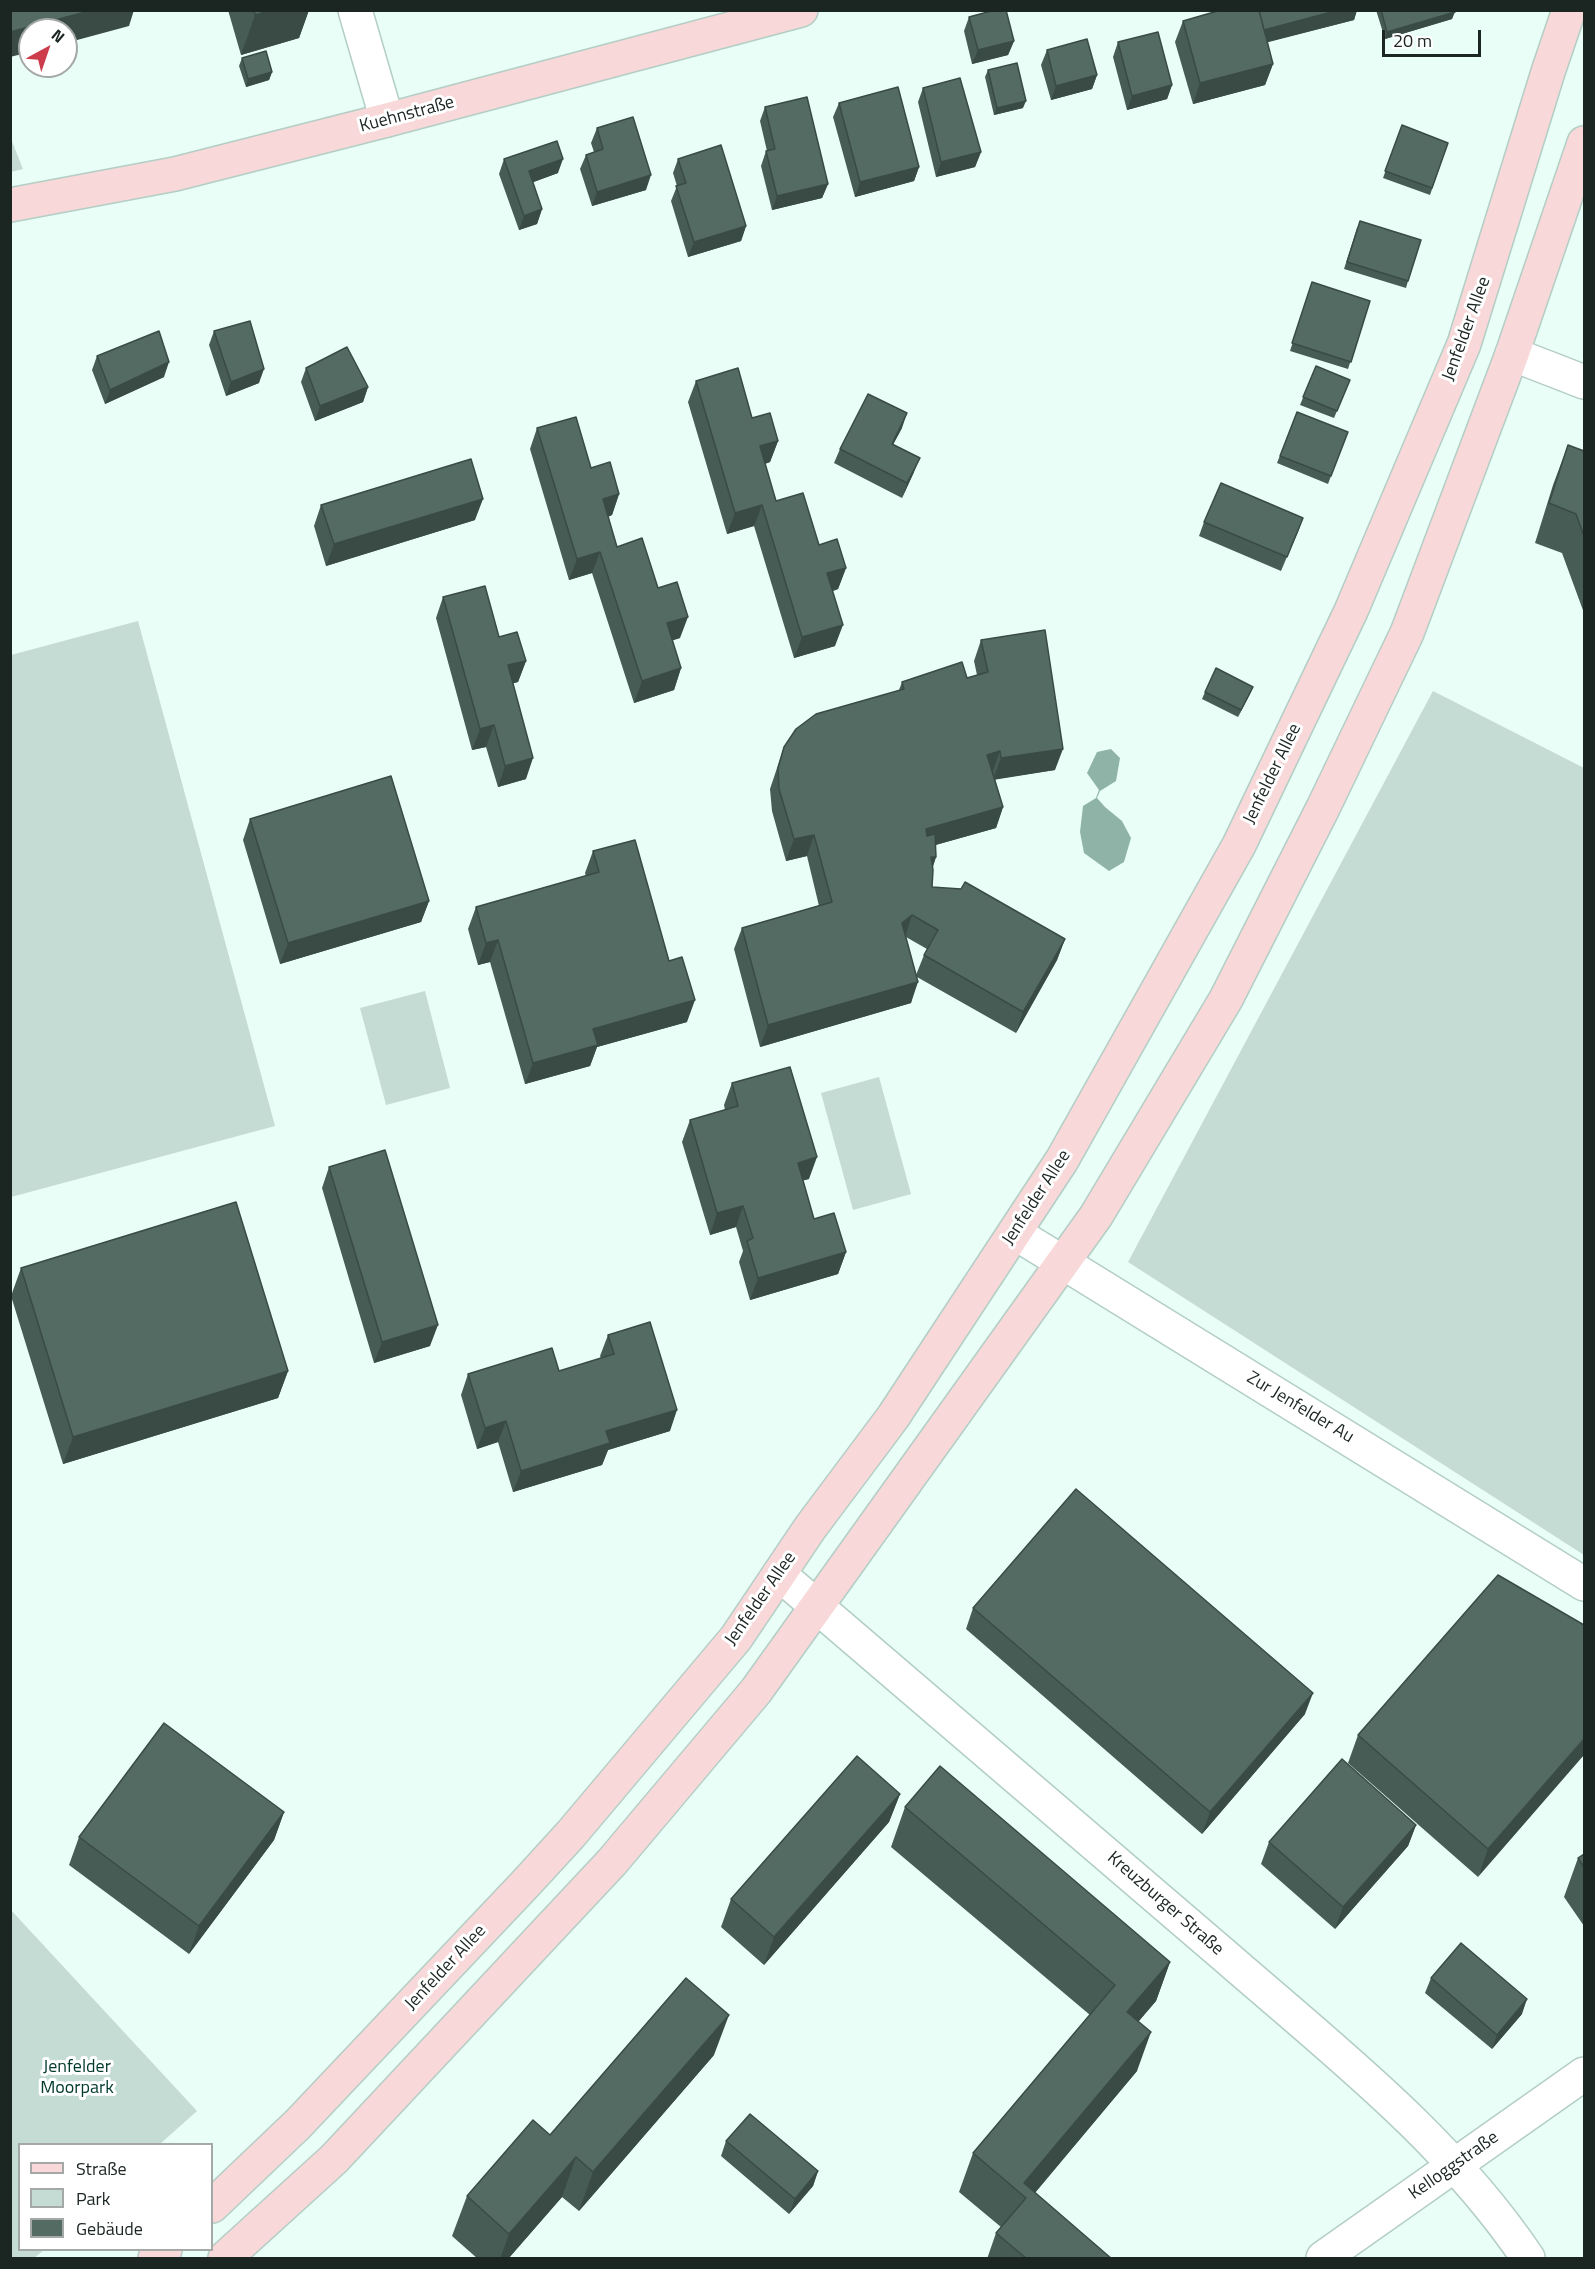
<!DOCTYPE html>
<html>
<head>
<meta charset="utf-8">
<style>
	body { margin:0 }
	#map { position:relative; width:1595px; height:2269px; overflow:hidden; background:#e8fef6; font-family:"Titillium Web",sans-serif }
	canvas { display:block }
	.frame { position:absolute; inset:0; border:12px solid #1b2522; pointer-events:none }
	.legend { position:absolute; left:18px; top:2143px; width:195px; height:108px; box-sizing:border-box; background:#fff; border:2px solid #a4a8a7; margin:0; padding:8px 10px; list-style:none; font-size:18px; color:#1b2522 }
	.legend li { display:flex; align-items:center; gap:12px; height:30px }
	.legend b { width:30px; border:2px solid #a4a8a7 }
	.north { position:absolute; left:18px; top:18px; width:60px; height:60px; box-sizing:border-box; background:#fff; border:2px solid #a4a8a7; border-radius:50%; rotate:40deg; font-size:16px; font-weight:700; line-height:24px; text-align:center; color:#1b2522 }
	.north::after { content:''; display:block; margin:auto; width:21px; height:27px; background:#cc3c4a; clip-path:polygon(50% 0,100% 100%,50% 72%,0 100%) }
	.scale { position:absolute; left:1382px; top:30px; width:99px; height:27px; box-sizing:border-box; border:3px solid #1b2522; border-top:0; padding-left:8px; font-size:18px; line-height:21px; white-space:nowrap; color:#1b2522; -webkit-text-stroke:4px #fff; paint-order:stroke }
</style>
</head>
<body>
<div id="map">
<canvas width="1595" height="2269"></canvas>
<div class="frame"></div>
<ul class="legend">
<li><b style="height:8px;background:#f8d8d9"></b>Straße</li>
<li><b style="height:16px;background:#c4dcd3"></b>Park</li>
<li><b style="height:16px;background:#536b63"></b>Gebäude</li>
</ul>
<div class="north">N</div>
<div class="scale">20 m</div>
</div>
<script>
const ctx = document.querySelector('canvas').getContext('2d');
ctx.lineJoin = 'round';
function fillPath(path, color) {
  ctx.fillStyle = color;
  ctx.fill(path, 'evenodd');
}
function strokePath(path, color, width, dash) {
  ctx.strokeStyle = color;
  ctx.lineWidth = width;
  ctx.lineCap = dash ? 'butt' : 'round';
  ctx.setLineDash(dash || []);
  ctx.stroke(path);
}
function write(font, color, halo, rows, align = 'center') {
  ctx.font = font + ' "Titillium Web",sans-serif';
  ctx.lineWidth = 6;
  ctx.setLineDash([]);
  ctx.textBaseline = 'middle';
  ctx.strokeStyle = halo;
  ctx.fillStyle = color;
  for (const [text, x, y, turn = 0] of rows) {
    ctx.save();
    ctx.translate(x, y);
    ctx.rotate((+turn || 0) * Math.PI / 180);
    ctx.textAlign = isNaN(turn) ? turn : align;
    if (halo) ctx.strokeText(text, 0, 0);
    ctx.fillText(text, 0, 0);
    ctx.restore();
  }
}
fillPath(new Path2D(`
	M11 139 23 169 11 172H10Z
	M138 621 275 1126 11 1197V655Z
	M1433 691 1584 768V1555L1128 1262Z
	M425 991 450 1088 386 1105 360 1008Z
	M879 1077 911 1194 853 1210 821 1093Z
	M10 1909 197 2111 160 2144H20V2250H44L34 2258H11Z`), '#c4dcd3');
fillPath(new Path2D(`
	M1111 749 1120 758 1116 781 1100 791 1097 798 1105 807 1122 821 1131 838 1124 862 1109 871 1084 853 1080 832 1083 806 1096 798 1099 790 1087 773 1097 752Z`), '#8fb4a7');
const street = new Path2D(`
	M355 10 387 120
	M1512 354 1584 382
	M1015 1233 1584 1584
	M779 1574C927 1702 1077 1828 1225 1956 1333 2050 1448 2139 1528 2258
	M1323 2258 1584 2074`);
const secondary = new Path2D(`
	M10 205 175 174 387 120 801 10
	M212 2206 298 2124 528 1881 571 1834 736 1638 810 1528 893 1417 1062 1160 1239 845 1351 611 1464 344 1548 72 1569 10
	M155 2258 165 2250
	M225 2258 334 2159 612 1862 756 1691 1096 1216 1226 999 1323 808 1407 633 1512 354 1584 143`);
strokePath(street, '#b3cec5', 36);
strokePath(secondary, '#b3cec5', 36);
strokePath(street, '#fff', 33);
strokePath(secondary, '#f8d8d9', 33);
fillPath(new Path2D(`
	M228 10H309L299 38 241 55Z
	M1221 10H1357L1354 20 1267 42 1273 64 1265 85 1193 104 1175 42 1183 21Z
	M1376 10H1454L1452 19 1385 39Z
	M969 17 1014 41 1008 55 972 64 964 31Z
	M1118 42 1172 85 1167 99 1127 110 1113 57Z
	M1047 50 1097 75 1092 89 1051 100 1041 65Z
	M242 58 272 72 269 80 246 87 239 66Z
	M988 70 1023 108 994 115 985 77Z
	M923 88 981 152 975 167 936 177 918 102Z
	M839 103 919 167 914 181 855 197 833 117Z
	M765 107 828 184 822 198 772 210 761 166 766 151H767L760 121Z
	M1402 125 1448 143 1430 195 1383 178Z
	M597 128 646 190 592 206 580 169 586 155 594 152 591 143Z
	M504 159 558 173 533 182 542 209 537 224 519 230 499 174Z
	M678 159 746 226 741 241 688 257 671 201 677 186 673 173Z
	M1357 228 1408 281 1406 288 1344 269Z
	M1312 282 1370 301 1348 369 1290 351Z
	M214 331 259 383 226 396 209 345Z
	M97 356 164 377 105 404 92 370Z
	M1316 366 1350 380 1334 418 1300 405Z
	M306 368 368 387 363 402 315 421 301 382Z
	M696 381 752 418 778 441 770 462 765 464 776 501 819 545 846 568 838 589 833 591 835 646 794 658 754 526 727 534 688 402Z
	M1297 412 1348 432 1328 484 1277 463Z
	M537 428 591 468 619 494 612 515 608 517 617 547 680 638 672 640 681 668 674 690 634 703 592 573 569 580 530 449Z
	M902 428 893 444 914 472 902 498 834 463 840 449Z
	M1568 445 1584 451V613L1562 553 1535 543 1553 485Z
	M321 505 475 520 326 566 314 526Z
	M1303 518 1281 571 1199 536 1204 522Z
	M443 597 499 637 526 661 518 682 513 683 526 779 498 787 486 747 472 750 436 618Z
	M981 640 1055 770 995 779 1003 807 996 828 935 845 936 857 933 867 932 887 1065 939 1057 960 1016 1033 917 977 911 1003 760 1047 734 949 742 928 819 906 807 856 786 861 772 811 770 789 784 747 899 690 902 682 967 678 977 675 974 661ZM906 937 927 949 924 955 916 975Z
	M1253 687 1238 717 1202 699 1205 692Z
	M250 819 429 901 421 922 280 964 243 840Z
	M593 851 687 1022 597 1047 590 1066 525 1084 490 962 478 965 468 929 476 907 586 876 585 873Z
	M732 1083 809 1179 803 1180 814 1219 846 1252 838 1274 750 1300 739 1262 743 1251 736 1227 710 1235 682 1142 690 1120 725 1110 724 1105Z
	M329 1167 430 1346 374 1363 322 1188Z
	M21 1268 288 1371 278 1398 63 1464 11 1296Z
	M608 1335 670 1431 608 1450 602 1465 513 1492 498 1442 477 1449 461 1395 468 1374 559 1371 601 1358 600 1356Z
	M973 1608 1305 1714 1202 1834 966 1629Z
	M1584 1625 1478 1877 1348 1763 1358 1735Z
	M900 1794 889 1822 764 1965 721 1927 731 1899Z
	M905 1807 1170 1962 1156 2001 1139 2021 1137 2071 1035 2193 1112 2259H987L996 2233 1001 2227 959 2192 973 2153 1090 2015 891 1847Z
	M284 1812 274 1840 189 1954 69 1865 79 1837Z
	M1416 1825 1408 1846 1335 1929 1261 1864 1269 1842Z
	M1584 1854V1926L1564 1897 1578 1858Z
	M1431 1978 1522 2014 1492 2049 1425 1993Z
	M714 2055 579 2211 562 2197 508 2259H478L452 2236 467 2196 550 2135Z
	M726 2141 818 2171 813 2186 789 2214 721 2156Z`), '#475c55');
fillPath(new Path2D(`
	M93 10H134L129 26 66 43V30H30V52L10 57V32Z
	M272 10H309L299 38 241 55 255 15Z
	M1339 10H1357L1354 20 1257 45 1262 30Z
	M1455 12 1452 19 1385 39 1387 32Z
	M1014 41 1008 55 972 64 978 50Z
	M1273 64 1265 85 1193 104 1200 83Z
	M272 72 269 80 246 87 248 79Z
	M1097 75 1092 89 1051 100 1056 86Z
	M1172 85 1167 99 1127 110 1132 96Z
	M1026 101 1023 108 994 115 997 108Z
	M981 152 975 167 936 177 941 162Z
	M563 159 558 173 523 186 529 171Z
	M919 167 914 181 855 197 860 182Z
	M651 175 646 190 592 206 597 192Z
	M828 184 822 198 772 210 777 196Z
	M542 209 537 224 519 230 524 216Z
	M746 226 741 241 688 257 694 242Z
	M169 362 164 377 105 404 110 390Z
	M264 369 259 383 226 396 231 382Z
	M368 387 363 402 315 421 320 406Z
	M907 413 902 428 886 458 892 444Z
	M778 441 770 462 752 468 760 446Z
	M920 458 914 472 902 498 907 483Z
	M619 494 612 515 595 521 603 499Z
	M483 499 475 520 326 566 334 544Z
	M762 505 754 526 727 534 735 513Z
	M1303 518 1298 532 1281 571 1287 557Z
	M600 552 592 573 569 580 577 559Z
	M846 568 838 589 820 595 827 573Z
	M688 617 680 638 659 645 667 623Z
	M843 625 835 646 794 658 802 637Z
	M526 661 518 682 500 687 508 665Z
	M681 668 674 690 634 703 642 681Z
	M1253 687 1250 694 1238 717 1241 710Z
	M494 725 486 747 472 750 480 729Z
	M1063 749 1055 770 993 780 1001 758Z
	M1000 751 992 773 987 755Z
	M533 758 526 779 498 787 505 766Z
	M1003 807 996 828 918 850 926 829Z
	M814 835 807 856 786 861 794 839Z
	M931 857H936L928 879Z
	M429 901 421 922 280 964 288 943Z
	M912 915 905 937 902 923Z
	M1065 939 1057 960 1016 1033 1023 1012Z
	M498 940 490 962 478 965 486 943Z
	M918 982 911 1003 760 1047 768 1025Z
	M695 1000 687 1022 597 1047 590 1066 525 1084 533 1063 593 1029Z
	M817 1157 809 1179 790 1184 798 1163Z
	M743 1206 736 1227 710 1235 717 1213Z
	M846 1252 838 1274 750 1300 758 1278Z
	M438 1325 430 1346 374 1363 382 1342Z
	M288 1371 278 1398 63 1464 73 1437Z
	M677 1410 670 1431 608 1450 602 1465 513 1492 521 1471 606 1431Z
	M506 1421 498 1442 477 1449 485 1428Z
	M1313 1693 1305 1714 1202 1834 1210 1812Z
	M1584 1739V1755L1478 1877 1488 1849Z
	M900 1794 889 1822 764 1965 774 1937Z
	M284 1812 274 1840 189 1954 199 1926Z
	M1416 1825 1408 1846 1335 1929 1343 1907Z
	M1170 1962 1156 2001 1113 2051 1127 2012Z
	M1527 1999 1522 2014 1492 2049 1497 2035Z
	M729 2015 714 2055 579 2211 593 2172Z
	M1151 2032 1137 2071 1022 2208 1026 2198 1024 2183Z
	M576 2157 562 2197 508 2259H500L509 2234Z
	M818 2171 813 2186 789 2214 795 2199Z`), '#3a4b45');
const building = new Path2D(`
	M10 10H93L10 32Z
	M254 10H272L255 15Z
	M995 10H1006L1014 41 978 50 969 17Z
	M1221 10H1259L1273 64 1200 83 1183 21Z
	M1259 10H1339L1264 30Z
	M1381 10H1454L1455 12 1387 32Z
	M1158 32 1172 85 1132 96 1118 42Z
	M1087 39 1097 75 1056 86 1047 50Z
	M266 51 272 72 248 79 242 58Z
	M1017 63 1026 101 997 108 988 70Z
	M960 78 981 152 941 162 923 88Z
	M898 87 919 167 860 182 839 103Z
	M807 97 828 184 777 196 766 151 775 149 765 107Z
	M633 117 651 175 597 192 586 155 603 149 597 128Z
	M1402 125 1448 143 1432 188 1385 171Z
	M557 141 563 159 529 171 542 209 524 216 504 159Z
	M721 145 746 226 694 242 676 186 686 183 678 159Z
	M1360 221 1421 240 1408 281 1347 262Z
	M1312 282 1370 301 1351 362 1292 343Z
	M250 321 264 369 231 382 214 331Z
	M159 331 169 362 110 390 97 356Z
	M347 347 368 387 320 406 306 368Z
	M1316 366 1350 380 1337 411 1303 397Z
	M738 368 752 418 770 413 778 441 760 446 776 501 803 493 819 545 837 539 846 568 827 573 843 625 802 637 762 505 735 513 696 381Z
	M868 394 907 413 892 444 920 458 907 483 840 449Z
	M1297 412 1348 432 1331 476 1280 456Z
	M576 417 591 468 610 462 619 494 603 499 617 547 642 538 658 588 677 582 688 617 667 623 681 668 642 681 600 552 577 559 537 428Z
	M1568 445 1584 451V536L1576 514 1549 503Z
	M471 459 483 499 334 544 321 505Z
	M1221 483 1303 518 1287 557 1204 522Z
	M485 586 499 637 517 632 526 661 508 665 533 758 505 766 494 725 480 729 443 597Z
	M1045 630 1063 749 1001 758 1000 751 987 755 1003 807 926 829 927 836 935 834 936 857H931L933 870 932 887 961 889 965 882 1065 939 1023 1012 924 955 938 930 912 915 902 923 918 982 768 1025 742 928 832 902 814 835 794 839 779 789 778 768 784 747 796 729 816 714 904 689 902 682 962 662 967 678 988 672 981 640Z
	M1216 668 1253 687 1241 710 1205 692Z
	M391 776 429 901 288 943 250 819Z
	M635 840 669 961 682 957 695 1000 593 1029 598 1045 533 1063 498 940 486 943 476 907 599 872 593 851Z
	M790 1067 817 1157 798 1163 814 1219 834 1213 846 1252 758 1278 747 1241 753 1238 743 1206 717 1213 690 1120 738 1106 732 1083Z
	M385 1150 438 1325 382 1342 329 1167Z
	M236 1202 288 1371 73 1437 21 1268Z
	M650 1322 677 1410 606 1431 610 1443 521 1471 506 1421 485 1428 468 1374 552 1348 559 1371 614 1354 608 1335Z
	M1076 1489 1313 1693 1210 1812 973 1608Z
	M1498 1575 1584 1625V1739L1488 1849 1358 1735Z
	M164 1723 284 1812 199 1926 79 1837Z
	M857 1756 900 1794 774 1937 731 1899Z
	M1342 1759 1416 1825 1343 1907 1269 1842Z
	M940 1766 1170 1962 1127 2012 1151 2032 1024 2183 1112 2259H1027L996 2233 1026 2198 973 2153 1115 1985 905 1807Z
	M1584 1854V1867L1578 1858Z
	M1461 1943 1527 1999 1497 2035 1431 1978Z
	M686 1978 729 2015 593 2172 576 2157 509 2234 467 2196 533 2120 550 2135Z
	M750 2114 818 2171 795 2199 726 2141Z`);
fillPath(building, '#536b63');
strokePath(building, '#3a4b45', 1.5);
write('18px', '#1b2522', '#fff', [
	["Kuehnstraße",407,115,-15],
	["Jenfelder Allee",1467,329,-70],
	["Jenfelder Allee",1273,774,-64],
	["Jenfelder Allee",1037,1198,-57],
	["Zur Jenfelder Au",1300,1408,31],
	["Jenfelder Allee",761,1599,-55],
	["Kreuzburger Straße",1165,1904,41],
	["Jenfelder Allee",446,1968,-47],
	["Kelloggstraße",1454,2166,-35]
]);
write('18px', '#00382b', '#fff', [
	["Jenfelder",77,2068],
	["Moorpark",77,2089]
]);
</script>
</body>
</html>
